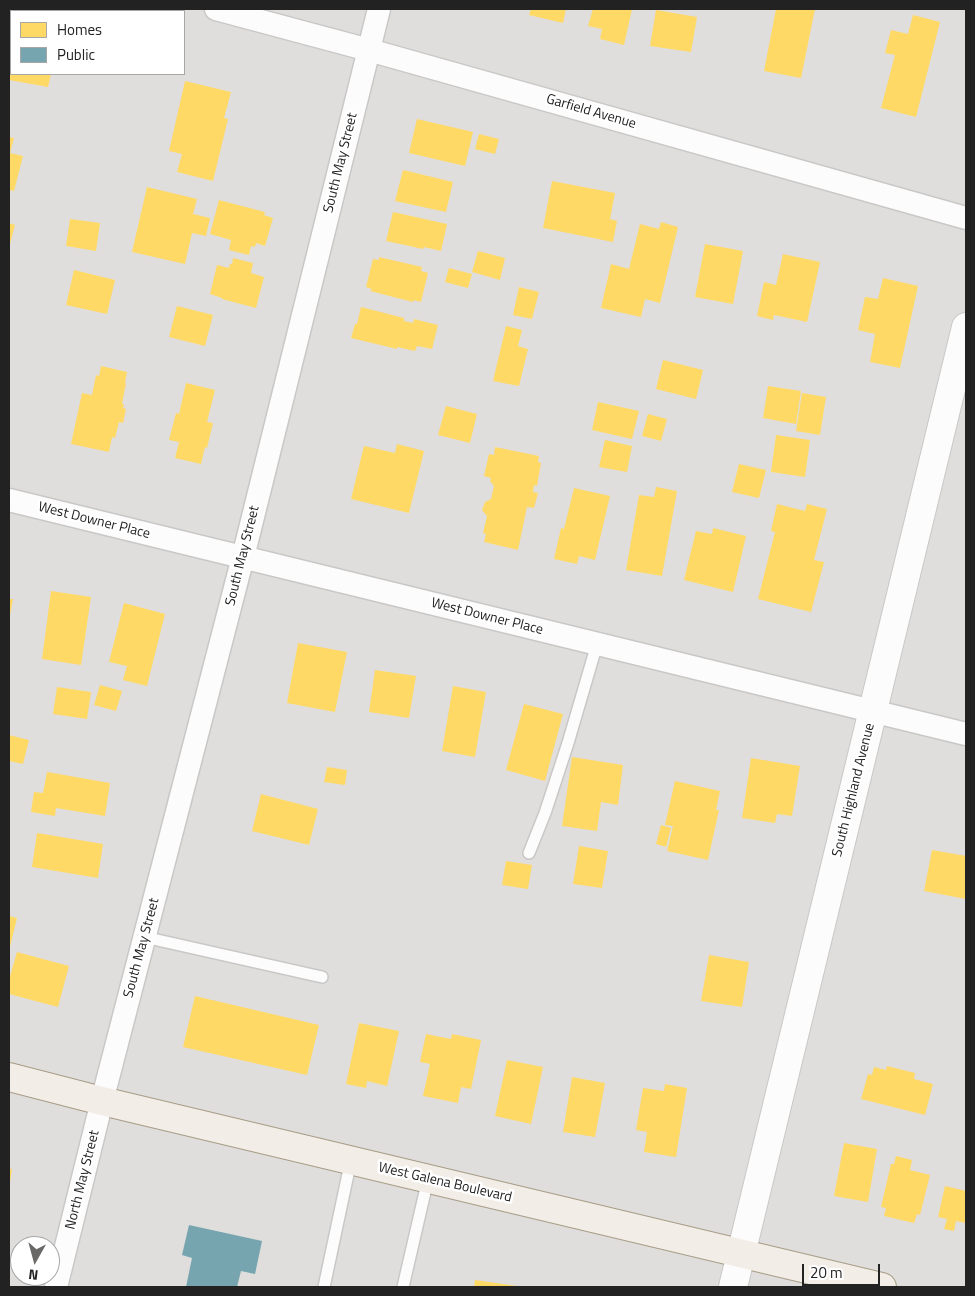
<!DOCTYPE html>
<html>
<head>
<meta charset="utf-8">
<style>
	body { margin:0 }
	#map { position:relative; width:975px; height:1296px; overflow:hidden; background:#f0eeeb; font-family:"Titillium Web",sans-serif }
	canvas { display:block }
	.frame { position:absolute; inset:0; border:10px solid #222; pointer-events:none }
	.legend { position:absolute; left:10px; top:10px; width:175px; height:65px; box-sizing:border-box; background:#fff; border:1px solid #a7a7a7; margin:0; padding:6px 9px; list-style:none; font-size:15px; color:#222 }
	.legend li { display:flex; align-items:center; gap:10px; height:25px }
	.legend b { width:25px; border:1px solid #a7a7a7 }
	.north { position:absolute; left:10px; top:1236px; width:50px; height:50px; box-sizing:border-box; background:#fff; border:1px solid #a7a7a7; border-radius:50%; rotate:187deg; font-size:14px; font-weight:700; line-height:20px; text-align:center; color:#222 }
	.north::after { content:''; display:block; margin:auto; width:18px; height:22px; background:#6a6968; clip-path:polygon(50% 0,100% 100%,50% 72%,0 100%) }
	.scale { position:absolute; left:802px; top:1264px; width:78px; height:22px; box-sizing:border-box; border:2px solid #222; border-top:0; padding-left:6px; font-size:15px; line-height:18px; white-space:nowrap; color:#222; -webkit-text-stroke:4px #fff; paint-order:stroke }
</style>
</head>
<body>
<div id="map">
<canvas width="975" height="1296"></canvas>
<div class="frame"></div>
<ul class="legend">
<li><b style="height:14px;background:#ffd966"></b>Homes</li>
<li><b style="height:14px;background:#76a5af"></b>Public</li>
</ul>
<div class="north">N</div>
<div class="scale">20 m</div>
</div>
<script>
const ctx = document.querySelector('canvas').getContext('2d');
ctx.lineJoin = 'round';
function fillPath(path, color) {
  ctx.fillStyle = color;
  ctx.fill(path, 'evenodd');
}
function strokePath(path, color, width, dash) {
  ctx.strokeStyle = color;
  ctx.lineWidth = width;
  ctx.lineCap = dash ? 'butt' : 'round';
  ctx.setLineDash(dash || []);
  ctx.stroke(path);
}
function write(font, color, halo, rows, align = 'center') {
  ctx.font = font + ' "Titillium Web",sans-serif';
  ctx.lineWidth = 5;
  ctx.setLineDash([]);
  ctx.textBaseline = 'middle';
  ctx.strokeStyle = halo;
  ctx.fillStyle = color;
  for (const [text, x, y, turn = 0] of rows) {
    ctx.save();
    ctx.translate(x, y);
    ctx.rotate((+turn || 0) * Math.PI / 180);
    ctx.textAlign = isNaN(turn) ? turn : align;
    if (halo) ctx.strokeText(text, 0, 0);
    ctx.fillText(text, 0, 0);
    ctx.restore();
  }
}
fillPath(new Path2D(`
	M9 9H966V1287H9ZM11 11H184V74H11ZM20 1246H50V1276H20Z`), '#dfdedc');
fillPath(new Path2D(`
	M531 9H566L563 23 529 15Z
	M593 9H632L624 45 600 39 602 29 588 26Z
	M776 9H815L801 78 764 71Z
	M656 10 697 17 691 52 650 46Z
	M913 15 940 22 916 117 881 108 895 55 885 53 891 30 908 34Z
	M9 35H11V74H51L48 87 9 80Z
	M185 81 231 92 224 118 228 119 213 181 177 172 182 154 169 151Z
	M417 119 473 132 465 166 409 153Z
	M479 134 499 139 495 154 475 149Z
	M9 137 14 138 10 153 23 156 14 191 9 190Z
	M403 170 453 182 446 212 395 201Z
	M552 181 615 193 610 219 617 221 613 242 543 228Z
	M147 187 197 199 193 214 210 218 206 236 192 233 185 264 132 252Z
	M219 200 265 212 264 215 273 218 265 246 256 243 255 247 251 246 249 255 229 250 231 240 210 234Z
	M393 212 447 224 441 251 424 247 423 249 386 241Z
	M70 219 100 223 96 251 66 246Z
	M661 222 678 227 660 303 645 299 641 317 601 308 611 264 629 269 640 224 659 229Z
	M9 223 15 225 9 248Z
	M705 244 743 251 733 304 695 297Z
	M478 251 505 258 500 280 472 272Z
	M783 254 820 262 807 322 774 315 773 320 757 316 764 282 776 285Z
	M379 257 422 267 421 271 428 273 421 302 414 300 413 302 370 291 372 289 366 287 373 259 379 260Z
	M233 258 253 263 251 273 264 277 256 308 222 299V298L210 294 217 265 229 268 230 264H232Z
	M449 268 472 274 468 288 445 282Z
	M74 270 115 280 107 314 66 305Z
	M883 278 918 286 900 368 870 362 875 334 858 330 865 297 878 299Z
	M519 287 539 292 532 319 513 315Z
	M177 306 213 315 205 346 169 337Z
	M361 307 404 318V321L413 323 414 319 438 325 432 349 417 346 415 351 397 347V349L351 338 355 324H357Z
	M506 326 522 330 518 346 528 349 519 386 493 381Z
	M663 360 703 370 696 399 656 389Z
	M101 366 127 372 125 383H126L122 404H124L123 408 126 409 123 423 119 422 115 438 112 437 109 452 71 444 82 393 92 395 96 375 99 376Z
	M186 383 215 390 207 422 213 423 207 448 205 447 201 464 175 458 179 442 169 440 176 413 179 414Z
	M768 386 801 391 796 424 763 418Z
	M802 393 826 397 820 435 796 431Z
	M598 402 639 411 632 439 592 430Z
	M446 406 477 414 470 443 438 435Z
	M648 414 667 419 661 441 642 436Z
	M776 435 810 440 805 477 771 472Z
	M605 440 632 446 627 472 599 467Z
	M397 444 424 451 409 513 351 499 364 446 395 453Z
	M495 447 539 456 538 462 541 463 537 486 534 485 533 492 538 493 534 508 527 507 518 550 484 542 486 534 483 533 487 516 482 510 485 502 491 499 494 486 490 481 491 478 484 476 489 454 494 455Z
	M739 464 766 470 759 498 732 492Z
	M656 487 677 491 662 576 626 570 639 495 654 497Z
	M574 488 610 496 595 560 579 556 577 564 554 559 561 528 564 529Z
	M777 504 805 511 807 504 827 509 814 560 824 562 811 612 758 599 775 532 771 531Z
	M713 528 746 536 733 592 684 580 696 531 712 534Z
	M51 591 91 597 81 665 42 659Z
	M9 599H13L10 616H9Z
	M124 603 165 614 147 686 123 680 127 666 109 662Z
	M298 643 347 652 335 712 287 703Z
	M375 670 416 676 409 718 369 712Z
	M100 685 122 691 116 711 94 705Z
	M453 686 486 692 475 757 442 751Z
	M57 687 91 692 87 719 53 714Z
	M524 704 563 714 545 781 506 770Z
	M9 735 29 740 23 764 9 761Z
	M572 757 623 765 618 805 601 802 597 831 562 826Z
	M751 758 800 766 792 816 777 814 775 823 742 818Z
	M327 767 347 770 345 785 324 782Z
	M47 772 110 783 105 816 56 808 55 816 31 812 34 792 43 793Z
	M675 781 720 791 716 810H719L708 860 667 851 673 826 665 825Z
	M261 794 318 809 309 845 252 831Z
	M661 825 671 828 666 847 656 844Z
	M37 833 103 844 98 878 32 867Z
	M579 846 608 851 602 888 573 884Z
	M932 850 966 856V899L924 891Z
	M506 861 532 865 528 889 502 885Z
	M9 916 17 918 9 951Z
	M17 952 69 966 58 1007 9 994V980Z
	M709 955 749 962 742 1007 701 1001Z
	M195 996 319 1025 307 1075 183 1047Z
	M359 1023 399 1031 387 1086 367 1081 366 1088 346 1084Z
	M426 1034 451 1039 452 1034 481 1040 471 1089 461 1087 458 1103 423 1096 430 1064 420 1062Z
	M507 1060 543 1067 531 1124 495 1116Z
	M887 1066 915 1073 914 1079 933 1084 925 1115 861 1099 868 1074 872 1075 874 1067 886 1070Z
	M572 1077 605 1083 595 1137 563 1132Z
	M665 1084 687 1088 676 1157 644 1152 647 1132 636 1130 643 1088 664 1091Z
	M844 1143 877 1149 868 1202 834 1196Z
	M896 1156 912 1160 910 1170 930 1175 920 1215 917 1214 914 1223 884 1216 886 1208 881 1207 891 1164H894Z
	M9 1169H12L10 1182H9Z
	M945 1186 966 1191V1223L956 1221 954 1231 944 1229 947 1219 938 1217Z
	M475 1280 517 1286V1287H474Z`), '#ffd966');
fillPath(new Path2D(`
	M189 1225 262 1241 255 1274 241 1271 237 1287H186L192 1258 182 1255Z`), '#76a5af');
const service = new Path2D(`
	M529 853 545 813 568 743 597 644
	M144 937 322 977
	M324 1287 351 1160
	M403 1287 428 1179`);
const minor = new Path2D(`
	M216 9 369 50 966 218
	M9 500 966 734
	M56 1287 102 1101 243 557 379 9`);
const tertiary = new Path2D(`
	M733 1287 966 327`);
const primary = new Path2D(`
	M9 1077 102 1101 882 1287`);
strokePath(service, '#c9c8c7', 14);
strokePath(minor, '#c9c8c7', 25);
strokePath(tertiary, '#c9c8c7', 30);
strokePath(primary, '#a79c86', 30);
strokePath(service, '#fdfcfc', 11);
strokePath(minor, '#fdfcfc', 22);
strokePath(tertiary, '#fdfcfc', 28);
strokePath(primary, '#f3ede7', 28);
write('14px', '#222', '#fff', [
	["Garfield Avenue",591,112,16],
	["South May Street",341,163,-76],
	["West Downer Place",94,521,14],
	["South May Street",243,556,-76],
	["West Downer Place",487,617,14],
	["South Highland Avenue",854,790,-76],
	["South May Street",142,948,-75],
	["North May Street",83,1180,-76],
	["West Galena Boulevard",445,1183,13]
]);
</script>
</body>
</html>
